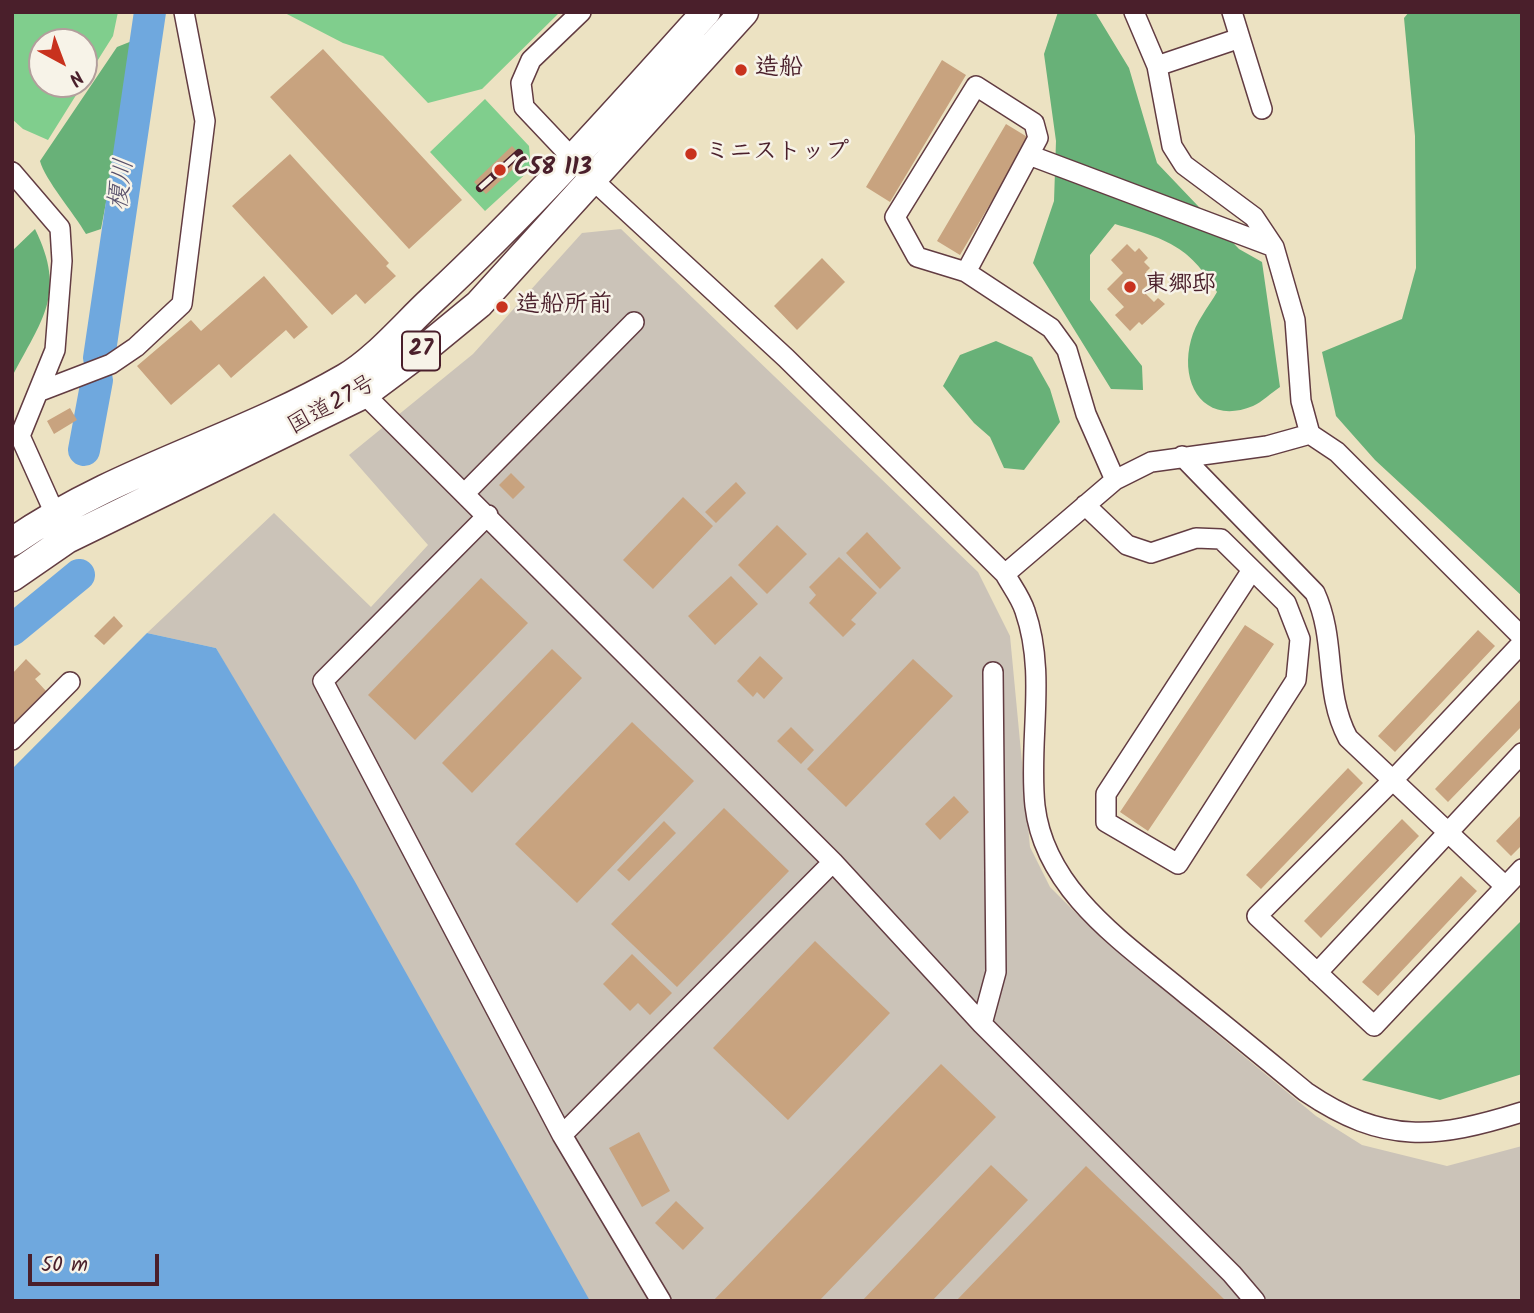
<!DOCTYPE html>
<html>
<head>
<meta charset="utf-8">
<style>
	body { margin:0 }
	#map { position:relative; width:1534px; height:1313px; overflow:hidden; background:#ece2c2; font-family:Kalam,sans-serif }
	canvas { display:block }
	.frame { position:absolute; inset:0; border:14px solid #4a1f2b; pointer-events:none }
	.north { position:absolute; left:28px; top:28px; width:70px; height:70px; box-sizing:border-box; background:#f7f3e8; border:2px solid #b29e9c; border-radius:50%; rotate:139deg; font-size:19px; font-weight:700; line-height:28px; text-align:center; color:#4a1f2b }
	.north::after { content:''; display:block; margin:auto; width:24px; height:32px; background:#c8321e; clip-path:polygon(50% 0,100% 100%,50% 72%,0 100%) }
	.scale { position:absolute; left:28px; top:1254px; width:131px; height:32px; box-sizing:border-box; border:4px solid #4a1f2b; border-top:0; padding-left:9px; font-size:21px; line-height:24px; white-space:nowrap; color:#4a1f2b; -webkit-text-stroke:5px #f7f3e8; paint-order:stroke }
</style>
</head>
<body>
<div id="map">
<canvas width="1534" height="1313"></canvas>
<div class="frame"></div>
<div class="north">N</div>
<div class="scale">50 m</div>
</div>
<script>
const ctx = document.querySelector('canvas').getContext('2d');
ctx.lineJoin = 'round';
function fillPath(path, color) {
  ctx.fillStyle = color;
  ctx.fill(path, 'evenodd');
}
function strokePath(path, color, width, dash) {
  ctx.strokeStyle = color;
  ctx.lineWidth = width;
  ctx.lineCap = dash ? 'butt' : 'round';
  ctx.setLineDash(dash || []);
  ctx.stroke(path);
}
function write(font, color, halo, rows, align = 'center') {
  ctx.font = font + ' Kalam,"Klee One",sans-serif';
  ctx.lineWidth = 5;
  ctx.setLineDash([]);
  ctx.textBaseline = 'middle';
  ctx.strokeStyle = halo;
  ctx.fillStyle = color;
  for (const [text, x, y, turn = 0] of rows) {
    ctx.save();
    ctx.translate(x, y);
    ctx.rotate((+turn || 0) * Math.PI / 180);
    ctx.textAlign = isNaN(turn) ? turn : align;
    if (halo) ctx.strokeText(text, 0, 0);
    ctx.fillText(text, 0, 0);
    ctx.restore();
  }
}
fillPath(new Path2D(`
	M621 229 978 572 1010 636 1030 847 1050 887 1101 938 1316 1116 1362 1145 1447 1166 1522 1146V1301H586L216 648 147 633 274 513 371 607 428 545 349 455 473 354 582 233Z`), '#cbc3b8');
fillPath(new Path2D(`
	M12 12H118L113 36 84 82V42H42V84H83L48 140 23 129 12 119Z
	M283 12H560L482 89 428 103 383 56 343 43Z
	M485 99 529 146 531 169 485 211 430 152Z`), '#80ce8d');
fillPath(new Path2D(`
	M1058 12H1095L1129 68 1157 163 1239 249 1262 262 1280 387C1271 393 1262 402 1253 406 1204 426 1179 384 1191 340 1195 323 1209 306 1217 292 1188 244 1165 239 1115 224L1090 255V300L1142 366 1143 390 1111 389 1033 263 1054 201 1056 141 1044 54Z
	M1409 12H1522V596L1375 460 1336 416 1322 352 1402 319 1416 268 1415 136 1404 18Z
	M132 41 127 92 101 229 86 234C74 213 45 180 40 161L117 47Z
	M35 229C67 294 42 319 12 377V251Z
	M996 341 1032 357 1050 389 1060 422 1024 470 1004 468 990 437 974 423 943 386 960 355Z
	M1522 920V1074L1440 1100 1362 1080Z`), '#68b178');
fillPath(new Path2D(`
	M147 633 216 648 354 880 590 1301H12V769Z`), '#6fa8de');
strokePath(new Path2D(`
	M99 358 150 12
	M84 450 97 380
	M12 630 79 575`), '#6fa8de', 32);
fillPath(new Path2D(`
	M323 49 462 200 409 249 270 97Z
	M942 60 966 75 890 202 866 187Z
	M1006 124 1029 138 960 255 937 241Z
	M512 146 524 159 486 194 474 182Z
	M290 154 389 263 386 266 396 276 365 304 356 294 332 315 232 206Z
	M1127 244 1135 252 1139 248 1148 258 1144 262 1150 268 1146 272 1153 280 1142 290 1154 302 1158 298 1165 304 1142 325 1139 322 1130 331 1115 315 1124 307 1107 289 1123 273 1111 260Z
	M822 258 845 282 797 330 774 306Z
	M264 276 308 327 294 339 286 330 231 378 219 364 171 405 137 366 191 320 201 331Z
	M70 408 77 420 54 434 47 421Z
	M511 473 525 487 513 499 499 485Z
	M736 482 746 493 716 523 705 512Z
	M683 497 713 526 653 589 623 560Z
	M777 525 807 554 767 594 738 565Z
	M867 532 901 568 880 589 846 553Z
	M839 557 877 593 851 620 856 624 843 637 809 603 816 595 809 587Z
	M731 576 758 604 715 645 688 616Z
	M481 578 528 623 415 740 368 695Z
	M114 616 123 626 104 645 94 636Z
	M1245 625 1274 644 1148 831 1120 812Z
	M1478 630 1495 646 1395 752 1378 736Z
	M552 649 582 678 472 793 442 763Z
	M760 656 783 678 764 699 757 692 753 697 737 681Z
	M26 659 41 674 35 679 46 691 12 725V674Z
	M913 659 953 696 846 807 807 769Z
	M1522 698V726L1448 802 1435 789Z
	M632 722 694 781 577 903 515 844Z
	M791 727 814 750 801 764 777 741Z
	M1348 768 1363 783 1261 889 1246 875Z
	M954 796 969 812 940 840 925 824Z
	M724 808 789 871 677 987 611 924Z
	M1522 814V845L1511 856 1496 841Z
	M1402 819 1419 836 1321 938 1304 921Z
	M664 821 676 833 629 881 617 870Z
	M1461 876 1477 891 1378 996 1362 982Z
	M815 941 890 1013 788 1120 713 1048Z
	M632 954 672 993 650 1015 638 1003 630 1011 603 984Z
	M941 1064 996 1117 819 1301H713Z
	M639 1132 670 1191 642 1207 609 1148Z
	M991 1165 1028 1200 932 1301H862Z
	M1086 1166 1183 1259 1226 1301H956Z
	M676 1201 704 1228 683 1250 655 1223Z`), '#c8a37f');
const minor = new Path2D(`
	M581 12 531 60 521 83 524 107 593 180 786 358 1005 574C1011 585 1021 598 1025 611 1047 674 1028 741 1035 806 1045 892 1126 944 1187 995 1227 1027 1267 1060 1306 1092 1384 1145 1436 1139 1522 1112
	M1134 12 1157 66 1172 146 1184 165 1254 217 1274 247 1295 320 1301 401 1310 434 1337 452 1522 637
	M1240 38 1262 109
	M1157 66 1240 38 1232 12
	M1029 155 1274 247
	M12 172 60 228 62 261 55 350 20 436 60 525
	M966 272 1038 138 1034 123 976 86 895 217 917 257 966 272 1051 328 1067 350 1086 414 1115 480
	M355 385 833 862 982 1024 1232 1274 1255 1301
	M38 392 111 364 136 347 182 304 205 121 184 12
	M1182 456 1315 593C1337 641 1323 691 1348 738L1505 886
	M465 493 634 322
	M1085 505 1127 545 1151 553 1196 538 1221 539 1286 603 1300 639 1296 680 1178 864 1106 822V794L1252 570
	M488 515 323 681 562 1135 661 1301
	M1005 574 1115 480 1151 462 1267 446 1310 434
	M1522 643 1394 779 1257 916 1374 1026 1522 869
	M12 740 70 682
	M1317 973 1522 753
	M982 1024 996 972 993 672
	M562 1135 833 862`);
const highway = new Path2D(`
	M12 542C118 469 236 441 345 378 375 361 406 324 432 300 529 210 617 111 706 12
	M12 577 67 539 364 394 423 350 479 304 744 12`);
strokePath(minor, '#623c42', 22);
strokePath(highway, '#623c42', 31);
strokePath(minor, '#fff', 19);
strokePath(highway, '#fff', 28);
const rail = new Path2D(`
	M480 188 519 153`);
strokePath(rail, '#4a1f2b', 8);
strokePath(rail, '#f7f3e8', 5, [16]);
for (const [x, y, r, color] of [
	[741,70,7,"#c8321e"],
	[691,154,7,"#c8321e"],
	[500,170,7,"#c8321e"],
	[1130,287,7,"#c8321e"],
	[502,307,7,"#c8321e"]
]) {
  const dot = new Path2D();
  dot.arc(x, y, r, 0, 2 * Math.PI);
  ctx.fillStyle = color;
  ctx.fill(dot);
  strokePath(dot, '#f7f3e8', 2.5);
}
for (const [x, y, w] of [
	[421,351,38]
]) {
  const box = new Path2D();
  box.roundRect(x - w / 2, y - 19.5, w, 39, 5);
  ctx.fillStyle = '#f7f3e8';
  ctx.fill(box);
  strokePath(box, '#4a1f2b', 2);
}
write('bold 23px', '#4a1f2b', null, [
	["27",421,351]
]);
write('bold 24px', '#4a1f2b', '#f7f3e8', [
	["造船",755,70],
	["ミニストップ",705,154],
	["C58 113",514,170],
	["東郷邸",1144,287],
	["造船所前",516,307]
], 'left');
write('24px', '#4a1f2b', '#f7f3e8', [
	["国道27号",333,407,-29]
]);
write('italic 26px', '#574f6a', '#f7f3e8', [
	["榎川",124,185,-82]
]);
</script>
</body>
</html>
